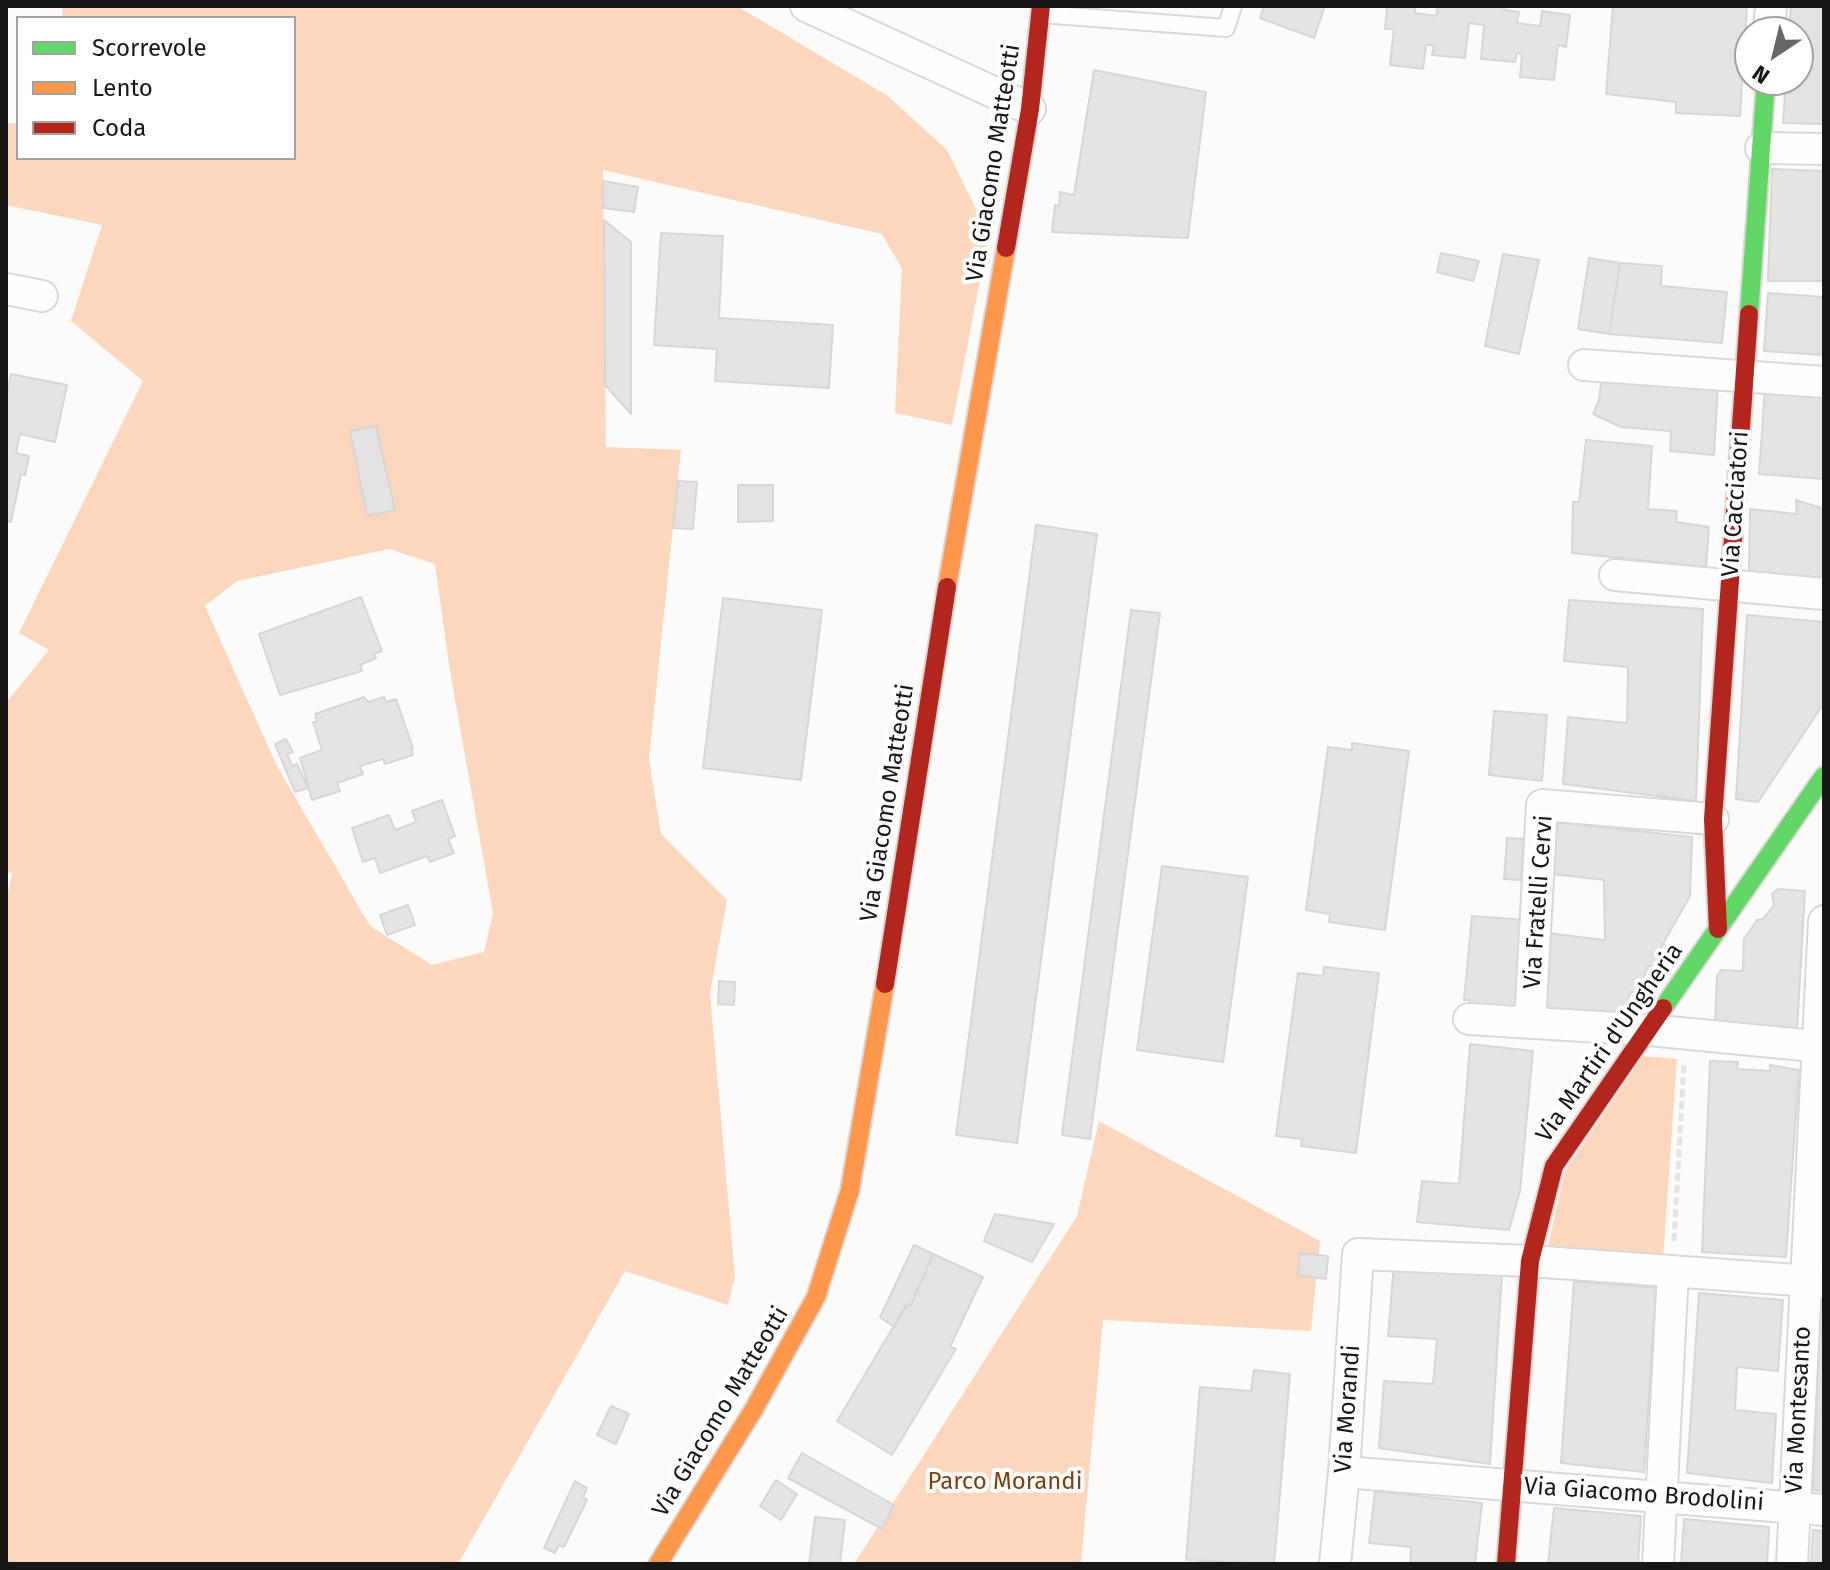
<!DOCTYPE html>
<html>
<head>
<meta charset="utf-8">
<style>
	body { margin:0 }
	#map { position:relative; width:1830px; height:1570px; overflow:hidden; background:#fdfbf9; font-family:"Fira Sans",sans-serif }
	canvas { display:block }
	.frame { position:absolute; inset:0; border:8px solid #181716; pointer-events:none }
	.legend { position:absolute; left:16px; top:16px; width:280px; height:144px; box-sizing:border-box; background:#fff; border:2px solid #a3a2a2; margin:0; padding:10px 14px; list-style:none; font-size:24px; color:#181716 }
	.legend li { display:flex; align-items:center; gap:16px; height:40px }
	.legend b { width:40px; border:2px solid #a3a2a2 }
	.north { position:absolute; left:1734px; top:16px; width:80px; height:80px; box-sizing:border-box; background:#fff; border:2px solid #a3a2a2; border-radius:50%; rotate:215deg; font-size:22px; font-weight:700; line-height:32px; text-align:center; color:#181716 }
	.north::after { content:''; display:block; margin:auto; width:28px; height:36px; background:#686765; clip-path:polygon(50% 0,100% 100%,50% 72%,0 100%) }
</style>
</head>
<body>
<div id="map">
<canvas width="1830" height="1570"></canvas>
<div class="frame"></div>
<ul class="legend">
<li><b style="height:10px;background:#63d668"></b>Scorrevole</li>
<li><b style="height:10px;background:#ff974d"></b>Lento</li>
<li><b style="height:10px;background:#b3261e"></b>Coda</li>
</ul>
<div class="north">N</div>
</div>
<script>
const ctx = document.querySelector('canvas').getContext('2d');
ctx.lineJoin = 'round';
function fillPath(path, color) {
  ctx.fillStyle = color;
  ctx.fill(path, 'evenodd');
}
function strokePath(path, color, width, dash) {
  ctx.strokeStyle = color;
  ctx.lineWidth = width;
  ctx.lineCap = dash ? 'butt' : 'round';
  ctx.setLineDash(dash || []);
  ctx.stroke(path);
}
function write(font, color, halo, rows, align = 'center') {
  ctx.font = font + ' "Fira Sans",sans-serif';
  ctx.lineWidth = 8;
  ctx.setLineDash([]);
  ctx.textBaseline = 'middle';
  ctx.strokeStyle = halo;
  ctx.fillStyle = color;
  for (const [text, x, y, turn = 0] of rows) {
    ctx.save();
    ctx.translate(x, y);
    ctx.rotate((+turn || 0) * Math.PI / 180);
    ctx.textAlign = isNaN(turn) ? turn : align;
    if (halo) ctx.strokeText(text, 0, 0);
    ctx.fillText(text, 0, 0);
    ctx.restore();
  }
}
fillPath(new Path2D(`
	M62 6H737L888 96 947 150 989 235 952 425 895 413 902 269 882 234 603 170 606 447 681 450 649 759 661 834 727 900 710 994 735 1277 728 1305 625 1271 458 1564H6V902L12 873 6 872V703L49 650 19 633 143 381 71 321 102 225 6 205V123H18V158H294V18H63ZM389 549 435 564 450 671 493 913 484 952 432 965 370 926 277 766 205 606 237 581Z
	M1643 1056 1677 1059 1663 1259 1547 1250 1565 1171Z
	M1099 1121 1320 1241 1311 1331 1103 1320 1081 1564H854L1077 1216Z`), '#fcd6bd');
const building = new Path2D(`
	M1264 6H1325L1314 38 1260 18Z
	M1387 6H1415V13L1436 16 1438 6H1505L1504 10 1519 12 1517 23 1540 26 1542 11 1570 15 1566 47 1558 45 1554 80 1520 77 1522 54 1517 53 1515 62 1481 59 1484 25 1469 23 1465 58 1432 55 1434 45H1426L1423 69 1390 65 1394 29H1385Z
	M1613 6H1747L1740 116 1676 113V102L1606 94Z
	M1791 6H1824V124L1783 123 1786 80H1798V32H1789Z
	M1094 70 1206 92 1188 238 1052 232 1055 205 1059 206 1060 192 1074 195Z
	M1772 169 1824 171V281H1768Z
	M603 181 638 187 634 212 603 208Z
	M604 220 631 242V414L605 385Z
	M661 233 723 236 719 318 833 325 829 388 715 381 717 349 654 345Z
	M1441 253 1479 261 1473 281 1437 272Z
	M1503 254 1539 260 1519 354 1485 346Z
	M1589 258 1620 263 1609 334 1578 329Z
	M1620 263 1662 266 1661 286 1727 292 1722 343 1609 334Z
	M1768 293 1824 297V355L1764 351Z
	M11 374 67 385 55 442 20 434 16 453 29 456 25 475 21 474 11 522 6 521V398Z
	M1602 375 1718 384 1714 455 1670 451 1671 431 1621 427 1593 414 1599 400Z
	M1765 388 1824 393V479L1759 474Z
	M376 426 395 510 367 516 350 431Z
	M1586 440 1652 446 1648 509 1677 511 1676 522 1709 527 1706 567 1572 553 1573 502H1579Z
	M678 481 697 482 693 529 673 528Z
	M738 485H773V521L738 522Z
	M1796 500 1824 509V578L1749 571 1750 509 1797 514Z
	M1036 525 1097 534 1017 1143 956 1135Z
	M361 597 382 651 374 654 376 658 360 665 362 671 280 695 259 634Z
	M723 598 822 610 801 780 703 768Z
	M1569 600 1703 609 1696 801 1563 784 1568 717 1627 723 1628 667 1564 661Z
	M1131 610 1160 613 1090 1139 1062 1135Z
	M1747 615 1824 622V703L1758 802 1736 799Z
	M364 697 368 702 384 697 386 702 396 699 413 748H411L413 755 385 764 383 759 360 766 363 774 337 783 340 791 312 800 300 758 322 750 313 722H317L315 714Z
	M1494 711 1547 715 1542 781 1489 775Z
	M286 739 293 752 287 754 292 766 297 764 308 788 295 792 275 744Z
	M1352 743 1409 751 1385 930 1329 922 1330 914 1306 910 1328 747 1352 750Z
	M442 800 455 836 448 839 454 853 430 862 427 856 380 873 375 858 363 862 352 828 389 815 395 830 416 822 412 811Z
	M1555 822 1692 837 1690 896 1664 942 1654 967 1648 966 1638 993 1631 992 1621 1017 1539 1009 1547 933 1605 940 1604 880 1552 874Z
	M1507 838 1524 839 1521 880 1504 879Z
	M1162 866 1248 877 1223 1062 1137 1050Z
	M1778 889 1805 891 1797 1030 1715 1023 1717 976 1721 970 1743 971 1744 939 1757 920 1763 919 1774 905 1772 894Z
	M408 905 415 925 387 935 380 915Z
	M1472 916 1525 920 1517 1011 1469 1007 1470 1000H1464Z
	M1324 967 1379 973 1356 1153 1301 1146 1302 1139 1276 1136 1298 973 1323 976Z
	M719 981 735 982 734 1005 718 1004Z
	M1470 1044 1533 1051 1520 1191 1509 1230 1417 1222 1422 1181 1459 1184Z
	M1710 1061 1738 1062 1737 1069 1770 1071V1065L1799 1070 1786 1257 1702 1252Z
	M995 1214 1054 1224 1032 1262 984 1241Z
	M914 1245 933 1254 911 1305 907 1304 894 1327 880 1317Z
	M1300 1253 1328 1256 1326 1279 1298 1275Z
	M933 1254 983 1277 950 1347 956 1349 892 1455 837 1421 907 1304 911 1305Z
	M1394 1264 1502 1274 1490 1464 1379 1448 1384 1381 1433 1384 1437 1339 1388 1336Z
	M1574 1281 1656 1288 1644 1472 1561 1463Z
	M1699 1293 1783 1300 1778 1371 1737 1367 1735 1410 1776 1414 1772 1483 1687 1473Z
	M1820 1306 1824 1307V1491L1813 1490Z
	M1254 1370 1290 1374 1274 1564 1186 1560 1200 1387 1251 1391Z
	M611 1406 629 1414 616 1444 597 1435Z
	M802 1453 894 1505 882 1529 788 1478Z
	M776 1480 797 1494 781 1520 760 1506Z
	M575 1481 587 1488 583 1497 587 1500 564 1547 559 1545 555 1553 544 1548Z
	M1375 1491 1482 1503 1475 1564H1410L1411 1547 1369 1543Z
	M1554 1508 1641 1516 1638 1564H1548Z
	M815 1517 845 1520 840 1564H809Z
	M1684 1519 1769 1527 1767 1564H1681Z
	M1813 1530 1824 1531V1564H1811Z`);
fillPath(building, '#e4e3e2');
strokePath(building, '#d7d6d4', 2);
const lane = new Path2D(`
	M1041 14 1226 28 1233 6`);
const street = new Path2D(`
	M806 6 1030 109
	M1769 32 1771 6
	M1761 148 1824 149
	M6 289 42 296
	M1584 365 1824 382
	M1615 575 1824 594
	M1469 1019 1649 1030 1824 1047
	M1530 1023 1542 805 1713 819
	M1344 1472 1824 1510
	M1335 1564 1344 1472 1358 1254 1530 1261 1824 1282
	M1658 1564 1673 1271
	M1792 1564 1824 921`);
const fast = new Path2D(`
	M1749 314 1766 80
	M1663 1008 1824 776`);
const slow = new Path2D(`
	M947 587 1006 248
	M658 1564 754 1409 816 1297 850 1190 885 984`);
const jam = new Path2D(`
	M1006 248 1030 109 1041 6
	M1718 929 1713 819 1749 314
	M885 984 947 587
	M1506 1564 1530 1261 1554 1166 1663 1008`);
strokePath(lane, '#d9d8d6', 20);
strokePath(street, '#d9d8d6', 34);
strokePath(fast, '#d9d8d6', 22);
strokePath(slow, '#d9d8d6', 22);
strokePath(jam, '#d9d8d6', 22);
strokePath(new Path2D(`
	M1674 1241 1684 1063`), '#e4e4e4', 5, [8, 4]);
strokePath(lane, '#fffefe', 16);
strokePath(street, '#fffefe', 30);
strokePath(fast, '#63d668', 18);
strokePath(slow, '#ff974d', 18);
strokePath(jam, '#b3261e', 18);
write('24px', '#181716', '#fff', [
	["Via Giacomo Matteotti",994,163,-81],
	["Via Cacciatori",1736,504,-86],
	["Via Giacomo Matteotti",888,803,-81],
	["Via Fratelli Cervi",1539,902,-86],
	["Via Martiri d'Ungheria",1610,1043,-55],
	["Via Morandi",1348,1409,-86],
	["Via Montesanto",1799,1410,-87],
	["Via Giacomo Matteotti",721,1412,-59],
	["Via Giacomo Brodolini",1644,1495,4]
]);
write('24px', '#7d3f0e', '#fff', [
	["Parco Morandi",1005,1482]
]);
</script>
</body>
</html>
